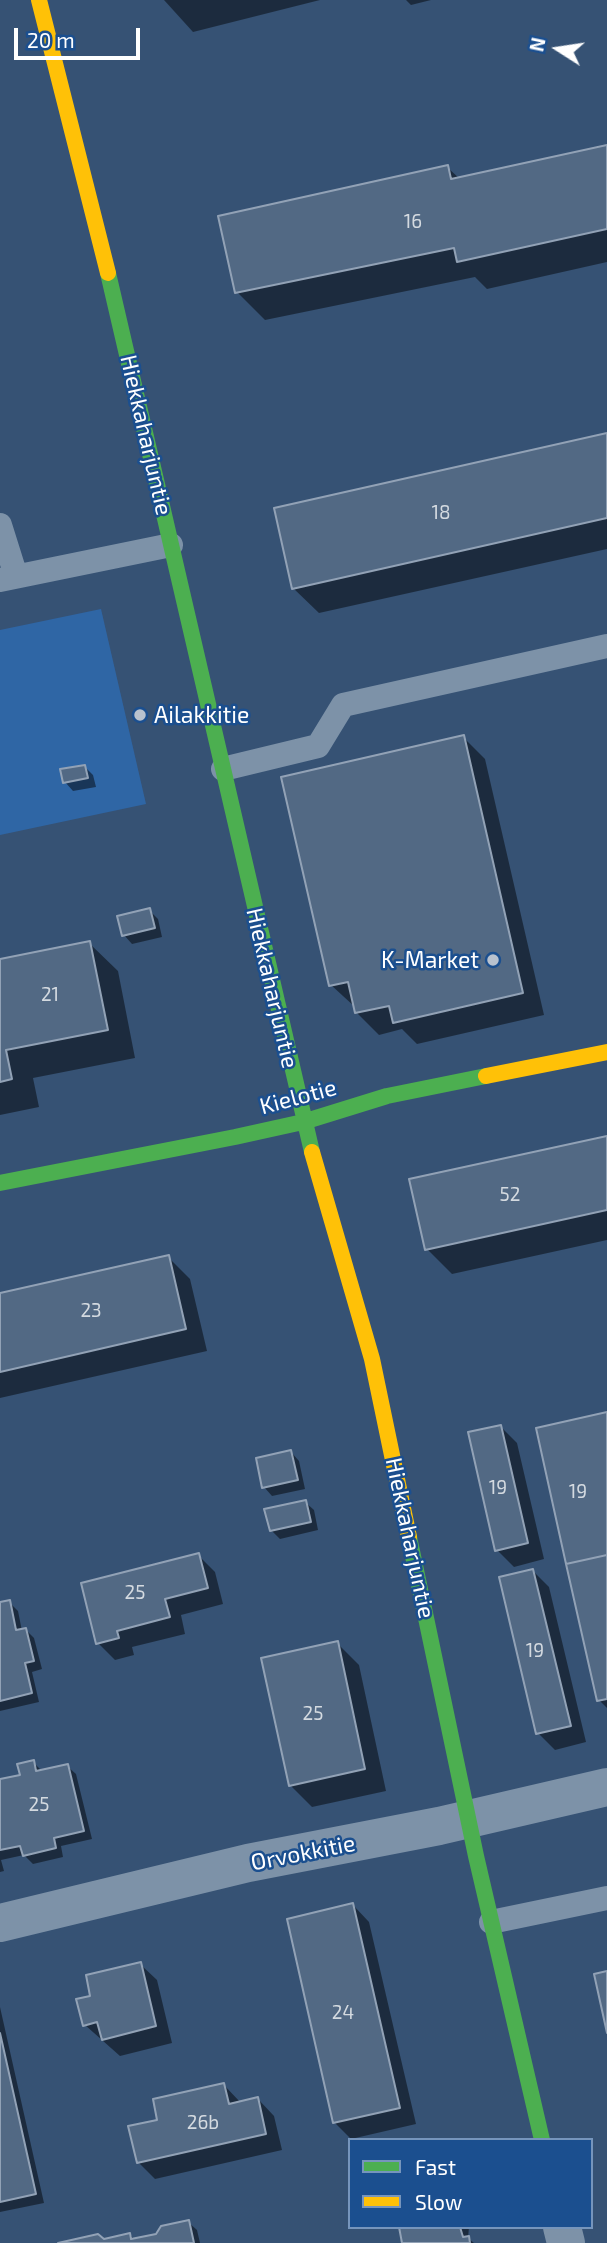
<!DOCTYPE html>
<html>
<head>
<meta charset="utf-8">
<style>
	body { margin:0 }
	#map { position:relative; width:607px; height:2243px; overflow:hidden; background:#365274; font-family:"Exo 2",sans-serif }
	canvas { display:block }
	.legend { position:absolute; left:348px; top:2138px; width:245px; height:91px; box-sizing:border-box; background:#1b4f8f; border:2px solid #7695bc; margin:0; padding:9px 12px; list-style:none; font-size:21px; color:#fff }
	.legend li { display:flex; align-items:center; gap:14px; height:35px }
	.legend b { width:35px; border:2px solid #7695bc }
	.north { position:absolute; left:523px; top:14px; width:70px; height:70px; -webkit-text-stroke:5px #1b4f8f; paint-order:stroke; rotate:282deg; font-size:19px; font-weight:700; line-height:28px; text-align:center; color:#fff }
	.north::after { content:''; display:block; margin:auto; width:24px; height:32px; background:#fff; clip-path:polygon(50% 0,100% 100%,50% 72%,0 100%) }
	.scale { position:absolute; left:14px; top:28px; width:126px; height:32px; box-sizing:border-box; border:4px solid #fff; border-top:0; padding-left:9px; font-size:21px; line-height:24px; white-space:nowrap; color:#fff; -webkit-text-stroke:5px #1b4f8f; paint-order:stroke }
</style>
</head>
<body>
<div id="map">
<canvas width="607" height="2243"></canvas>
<ul class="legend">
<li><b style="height:9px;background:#4caf50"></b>Fast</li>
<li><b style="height:9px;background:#ffc107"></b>Slow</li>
</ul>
<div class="north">N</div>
<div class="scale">20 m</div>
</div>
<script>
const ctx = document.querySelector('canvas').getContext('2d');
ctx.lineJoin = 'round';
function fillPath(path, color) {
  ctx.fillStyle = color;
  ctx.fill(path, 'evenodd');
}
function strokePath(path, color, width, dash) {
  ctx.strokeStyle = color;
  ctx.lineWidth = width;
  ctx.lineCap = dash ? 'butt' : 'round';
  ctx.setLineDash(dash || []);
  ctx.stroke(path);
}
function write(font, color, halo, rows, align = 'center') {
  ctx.font = font + ' "Exo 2",sans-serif';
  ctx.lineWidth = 5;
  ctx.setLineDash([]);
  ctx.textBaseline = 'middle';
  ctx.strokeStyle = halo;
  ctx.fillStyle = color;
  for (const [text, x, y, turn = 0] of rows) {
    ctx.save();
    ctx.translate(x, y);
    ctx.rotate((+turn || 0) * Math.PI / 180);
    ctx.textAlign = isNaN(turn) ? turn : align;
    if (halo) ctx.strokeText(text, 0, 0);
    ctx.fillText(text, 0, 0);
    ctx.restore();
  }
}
fillPath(new Path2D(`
	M101 609 146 804 0 835V630Z`), '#2f66a5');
fillPath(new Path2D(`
	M164 0H320L193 32Z
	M406 0H431L411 5Z
	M607 147V262L487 289 475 277 265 320 237 292 447 167 460 179Z
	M607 435V549L319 613 293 588Z
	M463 737 485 759 544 1015 417 1044 402 1029 379 1035 357 1013 355 1007 331 985Z
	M84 766 93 775 96 787 73 791 65 782Z
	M149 910 158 919 162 937 132 944 124 935Z
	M89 943 118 971 135 1058 33 1078 39 1107 0 1115V961Z
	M607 1138V1240L452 1274 427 1249Z
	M168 1257 190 1279 207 1351 0 1398V1295Z
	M607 1414V1708L599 1700Z
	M501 1427 517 1443 544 1559 514 1567 497 1550Z
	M291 1452 299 1461 305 1489 272 1496 264 1487Z
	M305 1502 314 1510 318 1530 280 1539 271 1530Z
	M198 1555 215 1572 223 1604 181 1615 185 1634 132 1647 134 1655 115 1660 98 1643Z
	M533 1571 549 1587 586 1742 555 1750 538 1733Z
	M9 1602 18 1611 22 1631 26 1630 34 1638 42 1669 32 1672 39 1702 0 1711V1604Z
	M337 1643 359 1665 386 1791 312 1807 290 1785Z
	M33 1762 42 1771 67 1766 76 1774 92 1839 61 1846 63 1857 33 1864 24 1855 1 1860 4 1871 0 1872V1781L22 1776Z
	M353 1905 369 1922 416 2124 351 2139 335 2123Z
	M140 1964 157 1980 172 2043 120 2056 85 2025 92 1997Z
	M0 2007 44 2203 0 2212Z
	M224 2085 241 2103 258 2099 274 2116 282 2150 155 2179 138 2162 160 2121Z
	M188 2222 197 2230 200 2243H66L103 2241 130 2235 135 2240 157 2235Z
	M392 2227H469L468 2238 474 2243H404L401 2229Z`), '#0007');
const building = new Path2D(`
	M607 145V229L457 262 454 248 235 293 218 216 448 165 451 179Z
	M607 433V518L292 589 274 508Z
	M464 735 523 993 393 1023 389 1006 355 1013 348 982 329 986 281 777Z
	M85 765 88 778 63 783 60 769Z
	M150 908 155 928 122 936 117 916Z
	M90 941 108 1030 6 1050 12 1079 0 1082V959Z
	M607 1136V1210L425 1250 409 1179Z
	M169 1255 186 1329 0 1372V1293Z
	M607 1412V1555L566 1564 536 1428Z
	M501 1425 528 1543 495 1551 468 1432Z
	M291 1450 298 1480 262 1488 256 1458Z
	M306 1500 311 1522 270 1531 264 1509Z
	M199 1553 208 1588 165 1599 170 1617 117 1631 119 1638 96 1644 81 1583Z
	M607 1555V1699L597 1701 566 1564Z
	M533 1569 571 1726 536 1734 499 1577Z
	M10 1600 16 1630 26 1628 34 1661 25 1663 32 1693 0 1701V1602Z
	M338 1641 365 1769 289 1786 261 1658Z
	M34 1760 36 1771 68 1764 84 1831 54 1838 56 1848 23 1856 20 1846 0 1850V1779L20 1775 17 1764Z
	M353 1903 400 2108 333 2123 287 1919Z
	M141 1962 156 2026 102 2040 97 2022 83 2026 76 1999 90 1996 86 1975Z
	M607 1971V2033L594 1974Z
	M0 2033 36 2194 0 2202Z
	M224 2083 229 2104 258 2097 266 2134 137 2163 128 2126 157 2120 153 2099Z
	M189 2220 194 2243H58L98 2234 104 2239 130 2233 131 2239 156 2234 161 2226Z
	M399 2227H460L463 2237 469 2236 470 2243H402Z`);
fillPath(building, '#526984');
strokePath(building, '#92a2b6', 2);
strokePath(new Path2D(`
	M0 525 16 576
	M0 580 171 545
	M223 769 318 746 343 705 607 646
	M491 1922 607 1898`), '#7d92a8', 24);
strokePath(new Path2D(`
	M0 1923 248 1863 439 1826 607 1787
	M562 2227 566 2243`), '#7d92a8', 38);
strokePath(new Path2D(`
	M108 273 312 1152
	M0 1183 235 1137 303 1122 387 1096 486 1076
	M409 1537 476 1856 542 2140`), '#4caf50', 16);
strokePath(new Path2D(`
	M39 0 108 273
	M486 1076 607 1052
	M312 1152 372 1359 409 1537`), '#ffc107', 16);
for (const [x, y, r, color] of [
	[140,715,7,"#b9c2ce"],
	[493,960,7,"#b9c2ce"]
]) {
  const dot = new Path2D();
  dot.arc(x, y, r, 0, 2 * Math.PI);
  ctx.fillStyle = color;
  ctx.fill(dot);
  strokePath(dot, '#1b4f8f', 2.5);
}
write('19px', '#d4dae0', null, [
	["16",413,222],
	["18",441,513],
	["21",50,995],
	["52",510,1195],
	["23",91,1311],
	["19",498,1488],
	["19",578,1492],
	["25",135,1593],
	["19",535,1651],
	["25",313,1714],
	["25",39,1805],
	["24",343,2013],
	["26b",203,2123]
]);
write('23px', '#fff', '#1b4f8f', [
	["Hiekkaharjuntie",146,435,77],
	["Hiekkaharjuntie",272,988,77],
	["Kielotie",298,1097,-15],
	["Hiekkaharjuntie",410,1538,78],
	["Orvokkitie",303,1853,-11]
]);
write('23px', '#fff', '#1b4f8f', [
	["Ailakkitie",154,715],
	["K-Market",479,960,"right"]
], 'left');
</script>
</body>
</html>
